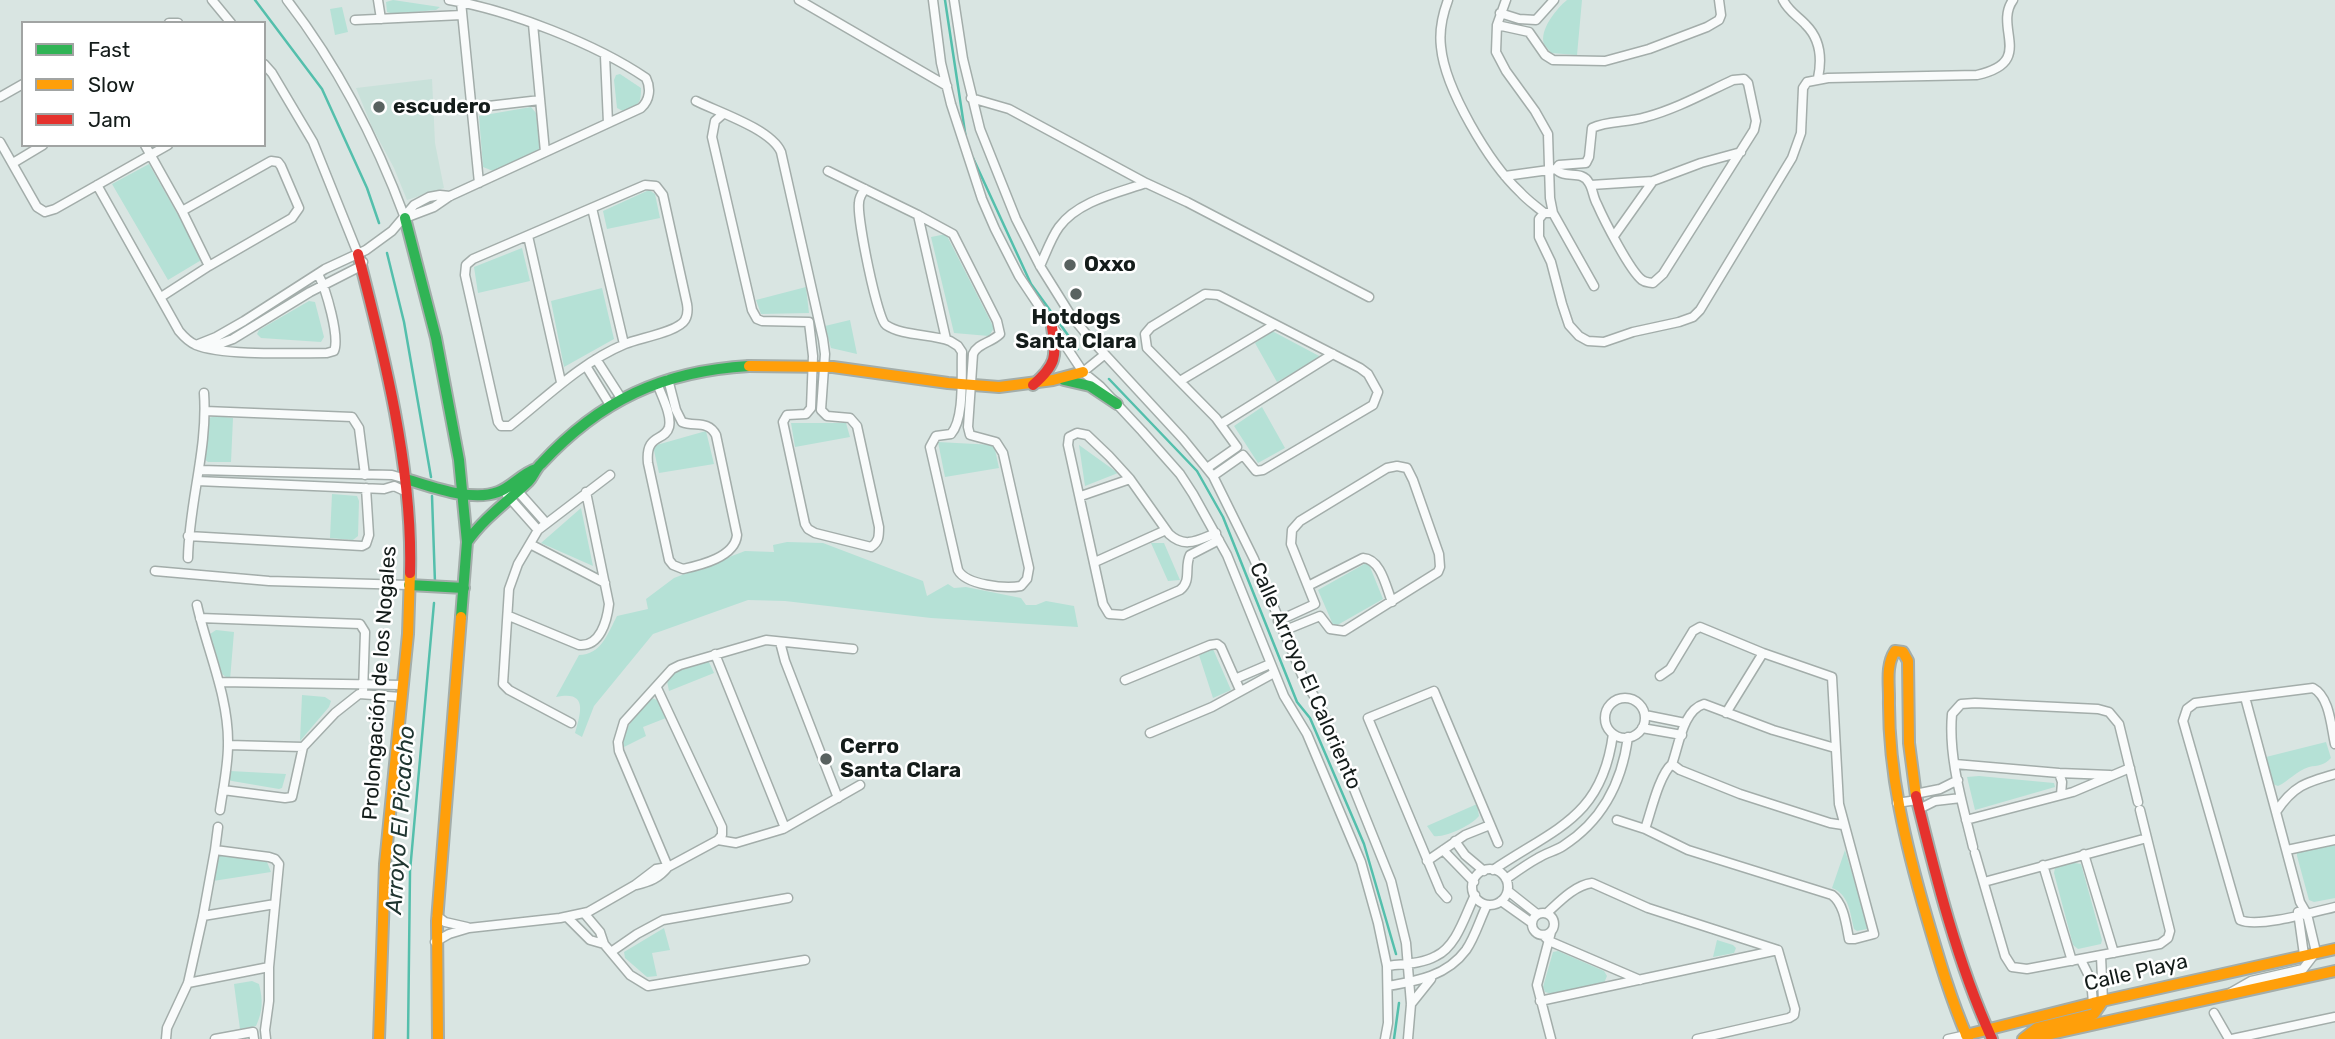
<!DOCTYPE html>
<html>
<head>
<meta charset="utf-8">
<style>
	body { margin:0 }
	#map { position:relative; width:2335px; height:1039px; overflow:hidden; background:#d9e5e2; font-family:Rubik,sans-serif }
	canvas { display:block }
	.legend { position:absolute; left:21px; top:21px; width:245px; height:126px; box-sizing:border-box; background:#fff; border:2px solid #a1a4a3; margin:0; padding:9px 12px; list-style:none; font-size:21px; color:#141c1a }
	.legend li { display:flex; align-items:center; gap:14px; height:35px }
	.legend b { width:35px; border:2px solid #a1a4a3 }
</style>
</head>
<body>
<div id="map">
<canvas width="2335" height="1039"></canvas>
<ul class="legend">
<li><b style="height:9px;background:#30b455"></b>Fast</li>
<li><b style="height:9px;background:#ff9f0a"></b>Slow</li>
<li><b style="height:9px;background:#e5322d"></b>Jam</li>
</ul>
</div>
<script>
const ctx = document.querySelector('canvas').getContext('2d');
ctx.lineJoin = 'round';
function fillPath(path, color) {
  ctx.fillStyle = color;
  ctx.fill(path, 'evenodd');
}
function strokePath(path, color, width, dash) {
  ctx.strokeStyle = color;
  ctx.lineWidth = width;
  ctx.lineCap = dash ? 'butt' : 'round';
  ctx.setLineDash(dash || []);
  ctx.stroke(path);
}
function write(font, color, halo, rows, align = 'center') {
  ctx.font = font + ' Rubik,sans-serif';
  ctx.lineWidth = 5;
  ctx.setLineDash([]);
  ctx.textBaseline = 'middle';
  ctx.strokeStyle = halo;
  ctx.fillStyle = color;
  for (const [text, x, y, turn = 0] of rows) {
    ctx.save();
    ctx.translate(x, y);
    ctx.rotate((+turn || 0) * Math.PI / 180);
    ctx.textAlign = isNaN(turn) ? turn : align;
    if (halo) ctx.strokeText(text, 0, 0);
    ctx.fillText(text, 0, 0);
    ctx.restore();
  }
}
fillPath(new Path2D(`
	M432 79 435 143 444 188 407 200 394 168 372 127 356 88Z`), '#c9e1da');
fillPath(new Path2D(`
	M393 0 440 7 436 10 393 14 387 12 386 2Z
	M1567 0H1582L1577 55 1551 53C1549 50 1546 47 1544 44 1539 30 1557 8 1567 0Z
	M342 7 348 32 335 35 330 9Z
	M620 74 641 88C641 106 638 104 623 111L617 108 614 80 616 75Z
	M531 107 536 113 540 148 536 153 493 171 483 167 479 116Z
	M149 164 203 259 168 280 112 184Z
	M649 190 655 194 660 218 607 229 603 211Z
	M946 234 994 328 989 336 954 333 931 237Z
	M522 248 530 281 478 293 474 267Z
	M806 287 809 313 761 314 756 300Z
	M602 288 614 339 564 367 551 301Z
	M309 301 315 302 324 337 321 342 261 338 257 334 259 330Z
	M850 320 857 354 831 348 825 326Z
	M1272 331 1321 357 1277 382 1255 343Z
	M1262 407 1285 448 1258 463 1234 426Z
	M217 416 233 418 231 462H208L203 458 208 418Z
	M791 423H846L850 437 795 447Z
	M706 431 714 464 659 473 653 446Z
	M938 442 994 445 999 468 945 477Z
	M1079 445 1118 473 1085 486Z
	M332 494 357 496 359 501 358 536 353 540 330 538Z
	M581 508 593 566 541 543Z
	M787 542 823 543 923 581 927 596 948 584 954 588 966 587 1021 598 1026 605H1036L1046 601 1074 606 1078 627 931 618 785 601 748 600 653 634 594 706 582 737 575 733C581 712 588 690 556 697L579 655C601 655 608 633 617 616L648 609 646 599 674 578 745 551 774 552 773 545Z
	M1151 543H1164L1180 580 1168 581Z
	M1368 562 1383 599 1334 627 1318 590Z
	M216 630 234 632 230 680 222 674 210 634Z
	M1213 649 1231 690 1213 698 1199 655Z
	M708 660 714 673 669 691 667 681 675 670Z
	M302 695 325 697 331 701 329 707 300 741Z
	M652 698 657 700 666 718 643 727 646 736 624 747C620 728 641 711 652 698Z
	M2326 742 2331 758C2324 766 2318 765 2309 767 2296 771 2289 781 2278 786L2273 784 2266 757Z
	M230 771 286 774 282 788 279 789 232 781 229 780Z
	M1979 776 2054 783 2055 787 1975 810 1967 777Z
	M1477 804 1479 816C1472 825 1445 838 1434 836L1427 826Z
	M2335 845V898L2314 902 2309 900 2297 856V852Z
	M1845 850 1868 926 1867 929 1857 931 1854 929C1850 913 1849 894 1832 888Z
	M220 855 267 862 271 872 213 881 216 858Z
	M2069 862 2081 864 2102 940 2101 944 2078 949 2073 945 2054 873 2055 868Z
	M664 928 670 950 652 953 657 976 647 977 625 958 624 952Z
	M1717 940 1733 945 1736 948 1734 953 1713 957Z
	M1558 951 1604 971 1607 976 1604 983 1552 994 1545 992 1543 987 1553 952Z
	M252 981 259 984C263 1000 263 1011 256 1026L240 1029 234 984Z`), '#b5e1d6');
strokePath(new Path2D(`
	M255 0 322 89 367 188 379 223
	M945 0 966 139
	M973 158 1031 284 1078 349
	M387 253 404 322 431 477
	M1109 379 1197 471 1223 517 1297 702 1310 718 1364 844 1396 954
	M432 496 435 583
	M408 1039 410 871 434 603
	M1394 1039 1399 1003`), '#54bfac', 2.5);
const street = new Path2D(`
	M212 0 231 23
	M287 0C338 66 376 140 405 218
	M378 0 381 19
	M799 0 947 86
	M933 0 941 63 951 104 982 199 995 229 1019 276 1083 372 1100 386 1142 431 1180 474 1193 494 1227 555 1284 696 1307 734 1361 862 1378 923 1387 966 1388 1023 1385 1039
	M954 0 963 59 980 129 1016 219 1040 266 1070 314 1087 335 1183 439 1213 476 1254 559 1304 680 1321 707 1391 881 1406 943 1411 1004 1408 1039
	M1448 0C1442 16 1439 31 1441 47 1445 89 1489 163 1520 192 1527 200 1536 206 1544 213H1549
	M1506 0 1497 25 1496 52 1506 71 1535 111 1548 134 1550 198 1553 213 1594 286
	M1783 0C1789 12 1798 16 1806 25 1821 40 1822 59 1818 78
	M461 2 479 183
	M1500 13 1519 19 1536 20 1554 0
	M355 20 462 15
	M169 23H178
	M533 24 545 152
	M1497 25 1529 32 1545 55 1553 60 1605 61 1649 49 1707 27 1719 20 1721 15 1719 0
	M605 56 608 123
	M264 64 272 73 313 142 358 254
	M0 97 23 84
	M971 98 1009 109 1146 183 1187 202 1369 297
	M696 101C718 112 771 129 781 152L823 339 825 354 821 410 827 416 850 418 857 426 879 527C879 536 879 542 871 547L815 533 808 529 805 524 783 422 787 415 806 414 811 408 813 356 809 322 762 321 757 319 752 310 712 137 715 121 723 114
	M471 108 540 100
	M0 142 37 207 45 212 55 209 168 145
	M145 145 182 211 209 266
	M13 163 43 145
	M828 171 918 215 953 234 997 321 1000 334C991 343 978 343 973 354L968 427 970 435 996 442 1003 453 1029 568 1027 579 1021 586C1005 589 966 585 958 570L930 447 936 436 951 434C965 418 961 374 962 352L958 346 950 341C932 334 902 336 886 325 877 319 857 218 859 203 859 198 862 193 865 189
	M1505 176 1556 169 1559 165 1586 163 1589 157 1592 128C1608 120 1628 123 1646 117 1676 109 1705 93 1733 80L1744 79 1748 83 1756 121 1754 130 1663 274 1653 283C1648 282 1646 283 1642 280 1630 271 1604 220 1597 204 1593 197 1593 189 1589 183 1582 169 1565 180 1556 169
	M97 185 179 331C184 337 189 342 196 345 222 356 296 353 327 353L334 351C340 337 326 289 318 274
	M645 185 656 186 663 195 687 304C688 310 688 315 685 320 678 332 639 338 625 344 580 363 547 397 510 426H501L498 422 465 275 466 265 473 259Z
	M1591 185 1653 181 1701 163 1741 152
	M592 208 624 344
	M1544 213 1539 219V237L1551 262 1562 304 1569 325 1579 336 1588 341 1604 342 1633 332 1679 322 1693 317 1700 310 1792 158 1801 133 1803 88 1807 82 1828 78 1977 75C2036 62 1993 28 2013 0
	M918 215 946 339
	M405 218 434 207 450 196 641 108C650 100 651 88 646 78 596 44 509 10 449 0
	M528 236 561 382
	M1614 236 1653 181
	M1040 266C1046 253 1051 238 1059 227 1078 201 1117 193 1146 183
	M161 297 209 266 292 218 299 208 281 166 278 162 271 161 182 211
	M196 345 216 337 244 321 325 269 366 250 392 231 414 205 429 197 440 195 450 196
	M211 347 233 339 310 292 361 266 363 262
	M596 359 621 398
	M586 366 610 405
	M1083 372 1104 355
	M1180 381 1274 325
	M657 383C661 395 672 414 669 427 665 442 645 433 648 463L669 560 673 565 683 569C701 565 735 557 737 535L716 435C708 420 695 427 682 422L676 410 668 379
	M205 411 352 417 359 428 365 475
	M1221 424 1333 354
	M1207 468 1237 447 1216 418 1147 348 1145 334 1151 327 1205 294 1218 295 1360 368 1368 374 1378 392 1373 405 1263 470 1256 471 1243 455 1213 476
	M199 470 392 475 406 479
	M197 481 384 489 394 486 407 492
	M514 487 546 523
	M507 495 538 530
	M1081 496 1130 479
	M1216 533C1198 540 1185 549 1169 534L1130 479 1109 456 1087 435 1077 433 1069 437 1068 445 1103 604 1109 614 1123 615 1180 590C1192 581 1184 567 1190 555L1219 540
	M188 536 362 546 366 544 369 535 366 488
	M530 544 605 583
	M188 558C189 502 208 449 204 393
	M1095 562 1166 530
	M155 571 269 581 409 585
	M1308 586 1363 558C1381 559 1386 587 1392 602
	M197 605C207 650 229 697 228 745 228 766 223 789 220 810
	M509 616 579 645C600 647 607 621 609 604L586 492
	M200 618 360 624 365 632 363 693
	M1278 621 1315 604 1291 544 1292 530 1300 521 1387 468 1397 466 1407 468 1413 480 1439 554 1440 567 1438 572 1344 631 1330 629 1320 616 1283 631
	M780 642 785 661 838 798
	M715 654 785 828
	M1235 679 1270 664
	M1125 680 1210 645 1217 644 1221 647 1240 690
	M220 682 403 685
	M2245 697 2276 812
	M1605 718a20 20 0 1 1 40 0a20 20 0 1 1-40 0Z
	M1726 713 1763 653
	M1645 715 1685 723
	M571 723 509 690 503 684 509 589 518 564 538 530 610 475
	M1642 728 1682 735
	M1150 733 1212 707 1274 673
	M2335 744C2331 727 2330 697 2313 688L2195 703 2187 709 2183 721 2240 920C2258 928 2314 912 2335 907
	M228 745 303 747
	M1672 764 1680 770 1740 794 1830 823 1843 825
	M1955 764 2059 773 2110 775
	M2059 773 2062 782 2061 795
	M223 790 285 798 292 797 303 747 335 713 359 694 401 697
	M1915 794 1940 789 1958 780
	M1897 803 1917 800
	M1919 809 1935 801 1961 798
	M1617 820 1645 829 1688 850 1832 895C1844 904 1846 924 1849 939H1855L1874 934 1839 804 1832 677 1763 653 1700 627 1693 631 1670 669 1660 676
	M1966 820 2073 792 2130 768
	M1645 829C1651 812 1659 775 1672 764 1679 745 1683 710 1704 704L1773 730 1835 748
	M718 840 736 843 783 829 860 785
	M1455 841 1465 855 1484 871
	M1973 847C1963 805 1948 758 1952 714L1961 704 1975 703 2098 709 2109 712 2119 724 2138 802
	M215 850 218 827
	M1443 850 1474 882
	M2287 850 2335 840
	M1975 853 2005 956 2012 967 2027 969 2160 944 2168 938 2170 931 2140 810
	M2084 854 2114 953
	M1427 861 1465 835 1490 825
	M2043 865 2072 961
	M668 867 619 751 618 742 624 722 672 669 680 665 766 640 853 649
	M1472 887a18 18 0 1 1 36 0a18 18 0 1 1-36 0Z
	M1493 870C1555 828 1602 818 1613 734
	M1506 879C1516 872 1527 864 1538 858 1546 853 1555 851 1563 846 1602 821 1622 782 1628 737
	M1984 882 2147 838
	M636 885C650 882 659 878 668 867
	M1508 891 1537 914
	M1447 898 1440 890 1368 718 1434 691 1498 843
	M1501 901 1532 923
	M2298 912 2304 955
	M1532 924a11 11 0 1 1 22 0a11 11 0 1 1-22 0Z
	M584 913 600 932 604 944 630 975 648 986 805 960
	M1547 913C1559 902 1575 885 1592 883L1648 908 1778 950 1795 1009 1794 1015 1789 1018 1697 1039
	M203 916 275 904
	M437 916 445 922 467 927
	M567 917 590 940 604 944
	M1543 935 1549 941 1640 980
	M435 942 449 934 469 928 560 918 588 912 635 885 656 869 668 867 718 840 722 835V827L657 688
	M611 952 637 934 663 920 788 898
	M2101 956 2103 1001
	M2081 960 2091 980 2093 1003
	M1387 966C1402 964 1422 964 1436 956 1457 946 1465 915 1475 895
	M188 983 269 967
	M1388 986C1417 981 1447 976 1466 950 1475 937 1480 919 1487 905
	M2230 993 2251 981 2303 969 2316 952 2307 914 2300 902 2276 812C2293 786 2306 782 2335 774
	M1540 1001 1778 950
	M1411 1004 1431 979
	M2214 1013 2229 1039
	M166 1039 167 1028 188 983 203 916 215 850 269 857 275 859 279 864 269 967V1001L265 1030 266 1039
	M215 1039 253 1032 254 1039
	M1551 1039 1537 985 1551 932
	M1948 1039 1966 1035
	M2232 1039 2335 1017`);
const fast = new Path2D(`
	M405 218 436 338 459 460 467 542 461 617
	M1064 380 1090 386 1117 404
	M406 479C433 487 471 502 498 492 512 487 521 474 536 469
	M467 542C484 518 507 502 528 482 534 476 535 469 541 464 600 400 663 371 749 366
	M409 585 464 588`);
const slow = new Path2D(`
	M749 366 833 367 948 383 999 387 1053 380 1083 372
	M1916 796 1909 743 1908 661 1903 652 1895 651C1886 665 1889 682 1889 698 1888 773 1906 846 1927 918 1939 959 1951 1000 1968 1039
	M1966 1035 2093 1003 2335 949
	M379 1039 385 864 408 634 410 573
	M438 1039 437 921 461 617
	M2023 1039 2037 1028 2094 1014 2103 1001
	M2028 1039 2335 971`);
const jam = new Path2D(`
	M358 254C384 354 413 469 410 573
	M1033 385C1056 365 1057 357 1052 327
	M1916 796C1936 878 1957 962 1992 1039`);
strokePath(street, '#a3adaa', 11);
strokePath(fast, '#a3adaa', 14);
strokePath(slow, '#a3adaa', 14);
strokePath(jam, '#a3adaa', 14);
strokePath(street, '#f9fbfb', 8);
strokePath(fast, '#30b455', 10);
strokePath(slow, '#ff9f0a', 10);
strokePath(jam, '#e5322d', 10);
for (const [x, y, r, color] of [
	[379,107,7,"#596260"],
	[1070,265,7,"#596260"],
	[1076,294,7,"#596260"],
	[826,759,7,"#596260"]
]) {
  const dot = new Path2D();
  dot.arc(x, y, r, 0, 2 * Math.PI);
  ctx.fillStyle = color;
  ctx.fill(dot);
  strokePath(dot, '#fff', 2.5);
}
write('bold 21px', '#141c1a', '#fff', [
	["escudero",393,107],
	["Oxxo",1084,265],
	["Hotdogs",1076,318,"center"],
	["Santa Clara",1076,342,"center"],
	["Cerro",840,747],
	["Santa Clara",840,771]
], 'left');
write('21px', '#141c1a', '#fff', [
	["Calle Arroyo El Caloriento",1305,676,66],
	["Prolongación de los Nogales",380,683,-86],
	["Calle Playa",2136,973,-13]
]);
write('italic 23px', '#203631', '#fff', [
	["Arroyo El Picacho",401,820,-86]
]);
</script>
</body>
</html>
